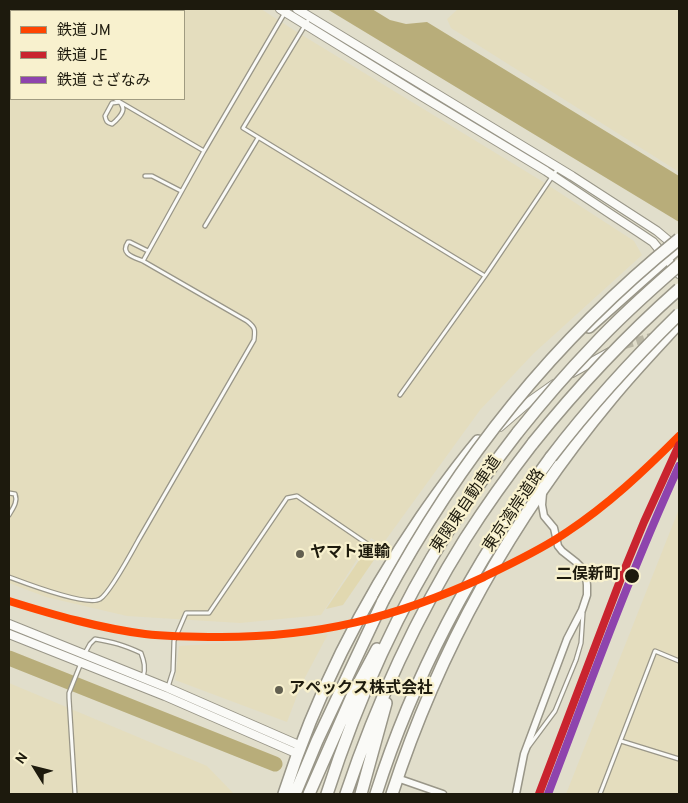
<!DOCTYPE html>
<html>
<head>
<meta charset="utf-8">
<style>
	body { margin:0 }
	#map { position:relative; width:688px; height:803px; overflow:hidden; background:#e1decb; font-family:Overpass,"Noto Sans JP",sans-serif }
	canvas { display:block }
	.frame { position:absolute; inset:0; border:10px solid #1d1a0d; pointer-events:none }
	.legend { position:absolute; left:10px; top:10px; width:175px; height:90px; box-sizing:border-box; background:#f8f1ce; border:1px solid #a09b81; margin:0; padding:6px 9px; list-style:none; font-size:15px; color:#1d1a0d }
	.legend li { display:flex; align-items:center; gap:10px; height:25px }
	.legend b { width:25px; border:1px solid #a09b81 }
	.north { position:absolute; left:10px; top:743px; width:50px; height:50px; -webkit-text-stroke:4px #f8f1ce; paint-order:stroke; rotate:306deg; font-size:14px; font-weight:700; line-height:20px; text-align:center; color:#1d1a0d }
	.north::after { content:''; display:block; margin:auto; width:18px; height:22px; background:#1d1a0d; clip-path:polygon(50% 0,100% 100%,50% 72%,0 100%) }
</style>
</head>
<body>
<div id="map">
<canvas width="688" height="803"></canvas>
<div class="frame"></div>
<ul class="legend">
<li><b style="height:6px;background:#ff4500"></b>鉄道 JM</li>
<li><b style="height:6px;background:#c9242f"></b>鉄道 JE</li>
<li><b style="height:6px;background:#8e44ad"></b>鉄道 さざなみ</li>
</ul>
<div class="north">N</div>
</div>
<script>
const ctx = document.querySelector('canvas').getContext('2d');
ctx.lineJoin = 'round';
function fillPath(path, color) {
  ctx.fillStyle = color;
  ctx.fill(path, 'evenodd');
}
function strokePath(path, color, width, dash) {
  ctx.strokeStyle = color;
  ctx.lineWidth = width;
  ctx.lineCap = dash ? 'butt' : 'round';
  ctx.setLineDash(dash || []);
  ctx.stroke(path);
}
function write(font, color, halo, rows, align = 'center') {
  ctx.font = font + ' Overpass,"Noto Sans JP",sans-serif';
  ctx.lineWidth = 4.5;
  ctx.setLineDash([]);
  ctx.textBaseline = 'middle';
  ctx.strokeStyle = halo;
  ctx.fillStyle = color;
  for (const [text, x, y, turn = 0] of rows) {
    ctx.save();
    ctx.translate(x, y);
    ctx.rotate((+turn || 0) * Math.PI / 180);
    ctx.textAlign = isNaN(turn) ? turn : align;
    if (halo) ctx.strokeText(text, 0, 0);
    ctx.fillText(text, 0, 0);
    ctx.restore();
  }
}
fillPath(new Path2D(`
	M9 9H261L297 32 540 180 634 241 642 255 534 353 480 410 382 545 371 538 321 615 240 623 127 616 46 597 9 583ZM11 11H184V99H11Z
	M458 9H679V172L451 28 447 19Z
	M679 509V794H566Z
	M328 634 301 685 287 722 175 680 179 646 255 641Z
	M9 683 207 766 234 794H9Z`), '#e4ddbe');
fillPath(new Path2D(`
	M366 550 376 557 343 605 326 609Z`), '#e1d8b0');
fillPath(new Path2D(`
	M327 9H372L390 20 406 24 427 22 679 176V222Z`), '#b8ad7a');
strokePath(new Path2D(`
	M9 658 275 764`), '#b8ad7a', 15);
strokePath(new Path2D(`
	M625 345 657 335`), '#bab7a5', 8, [8, 4]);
const service = new Path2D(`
	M310 17 243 128 485 276 558 168
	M9 38 11 39
	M115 99 204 151
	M120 102C121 104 123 106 123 109 123 114 116 121 112 124 107 123 106 121 105 116L112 103Z
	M145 176H152L181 191
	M205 226 258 138
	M143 261 204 151 287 9
	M400 395 485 276
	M9 493 15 494C18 502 13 508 9 515
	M9 577C25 583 87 607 100 599 109 594 133 550 139 539 178 472 216 406 254 340 255 330 256 328 247 321L143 261C133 257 120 254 128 242H130L148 251
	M85 653 90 644 95 639C113 642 124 645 141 653 144 661 146 668 143 677
	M168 687 173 671 174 641 186 613H209L287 498 297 496 391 560
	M621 741 679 759
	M529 746 555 711 576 660 581 643 583 613
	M75 794 69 698V693L81 663
	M600 794 655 651 679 661`);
const minor = new Path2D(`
	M397 778 443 794
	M516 794 524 754 567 639 582 610 587 595V585L586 576 582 568 576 562 562 551 558 546 554 528 544 516 542 505 543 493`);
const tertiary = new Path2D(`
	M280 9 418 94 546 171 609 213 638 232 653 242 679 274
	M297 9 572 176 657 231 676 247
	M572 373 610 352
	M500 427 530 401 554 384
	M9 624 168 688 301 746
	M9 634 165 696 298 754`);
const trunk = new Path2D(`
	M589 327 679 247
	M284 794C316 694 362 603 421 517 439 491 458 465 478 441
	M295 794 317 741 383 601
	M376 794C415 671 475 561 551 457
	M392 794C439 649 514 516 611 399 633 372 656 348 679 323`);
const motorway = new Path2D(`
	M309 794 353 694 377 649
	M327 794C357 701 397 611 450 528 471 495 494 463 518 432
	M346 794C376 705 415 619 465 539 486 506 509 474 533 443
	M361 794 386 703`);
strokePath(service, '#999688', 5.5);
strokePath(minor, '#999688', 9);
strokePath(tertiary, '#999688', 10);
strokePath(trunk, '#999688', 14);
strokePath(motorway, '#999688', 14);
strokePath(service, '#fafaf7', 3);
strokePath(minor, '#fafaf7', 6);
strokePath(tertiary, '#fafaf7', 8);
strokePath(trunk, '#fafaf7', 11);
strokePath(motorway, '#fafaf7', 11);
const trunkBridge = new Path2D(`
	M551 457C590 406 633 359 679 314
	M383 601C459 459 554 340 679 239`);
const motorwayBridge = new Path2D(`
	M518 432C542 402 566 374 592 347 619 318 649 291 679 265
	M533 443C578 387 626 336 679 289`);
strokePath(trunkBridge, '#999688', 14, []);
strokePath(motorwayBridge, '#999688', 14, []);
strokePath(trunkBridge, '#fafaf7', 11);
strokePath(motorwayBridge, '#fafaf7', 11);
strokePath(new Path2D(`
	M9 601C54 615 99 628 145 634 170 637 195 637 221 637 318 637 395 618 484 577 512 563 541 550 567 532 608 505 644 471 679 436`), '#ff4500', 8);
strokePath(new Path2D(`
	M539 794 623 573 644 522 679 445`), '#c9242f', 8);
strokePath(new Path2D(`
	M548 794C590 684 630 573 679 466`), '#8e44ad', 8);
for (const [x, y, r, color] of [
	[300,554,5,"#625f50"],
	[632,576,8,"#1d1a0d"],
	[279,690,5,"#625f50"]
]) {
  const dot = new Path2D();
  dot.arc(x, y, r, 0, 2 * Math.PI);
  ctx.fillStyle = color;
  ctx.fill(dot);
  strokePath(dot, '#f8f1ce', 2);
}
write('16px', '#1d1a0d', '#f8f1ce', [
	["東関東自動車道",467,505,-56],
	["東京湾岸道路",515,511,-56]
]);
write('bold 16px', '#1d1a0d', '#f8f1ce', [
	["ヤマト運輸",310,554],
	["アペックス株式会社",289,690]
], 'left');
write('bold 16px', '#1d1a0d', '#f8f1ce', [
	["二俣新町",620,576]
], 'right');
</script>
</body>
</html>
